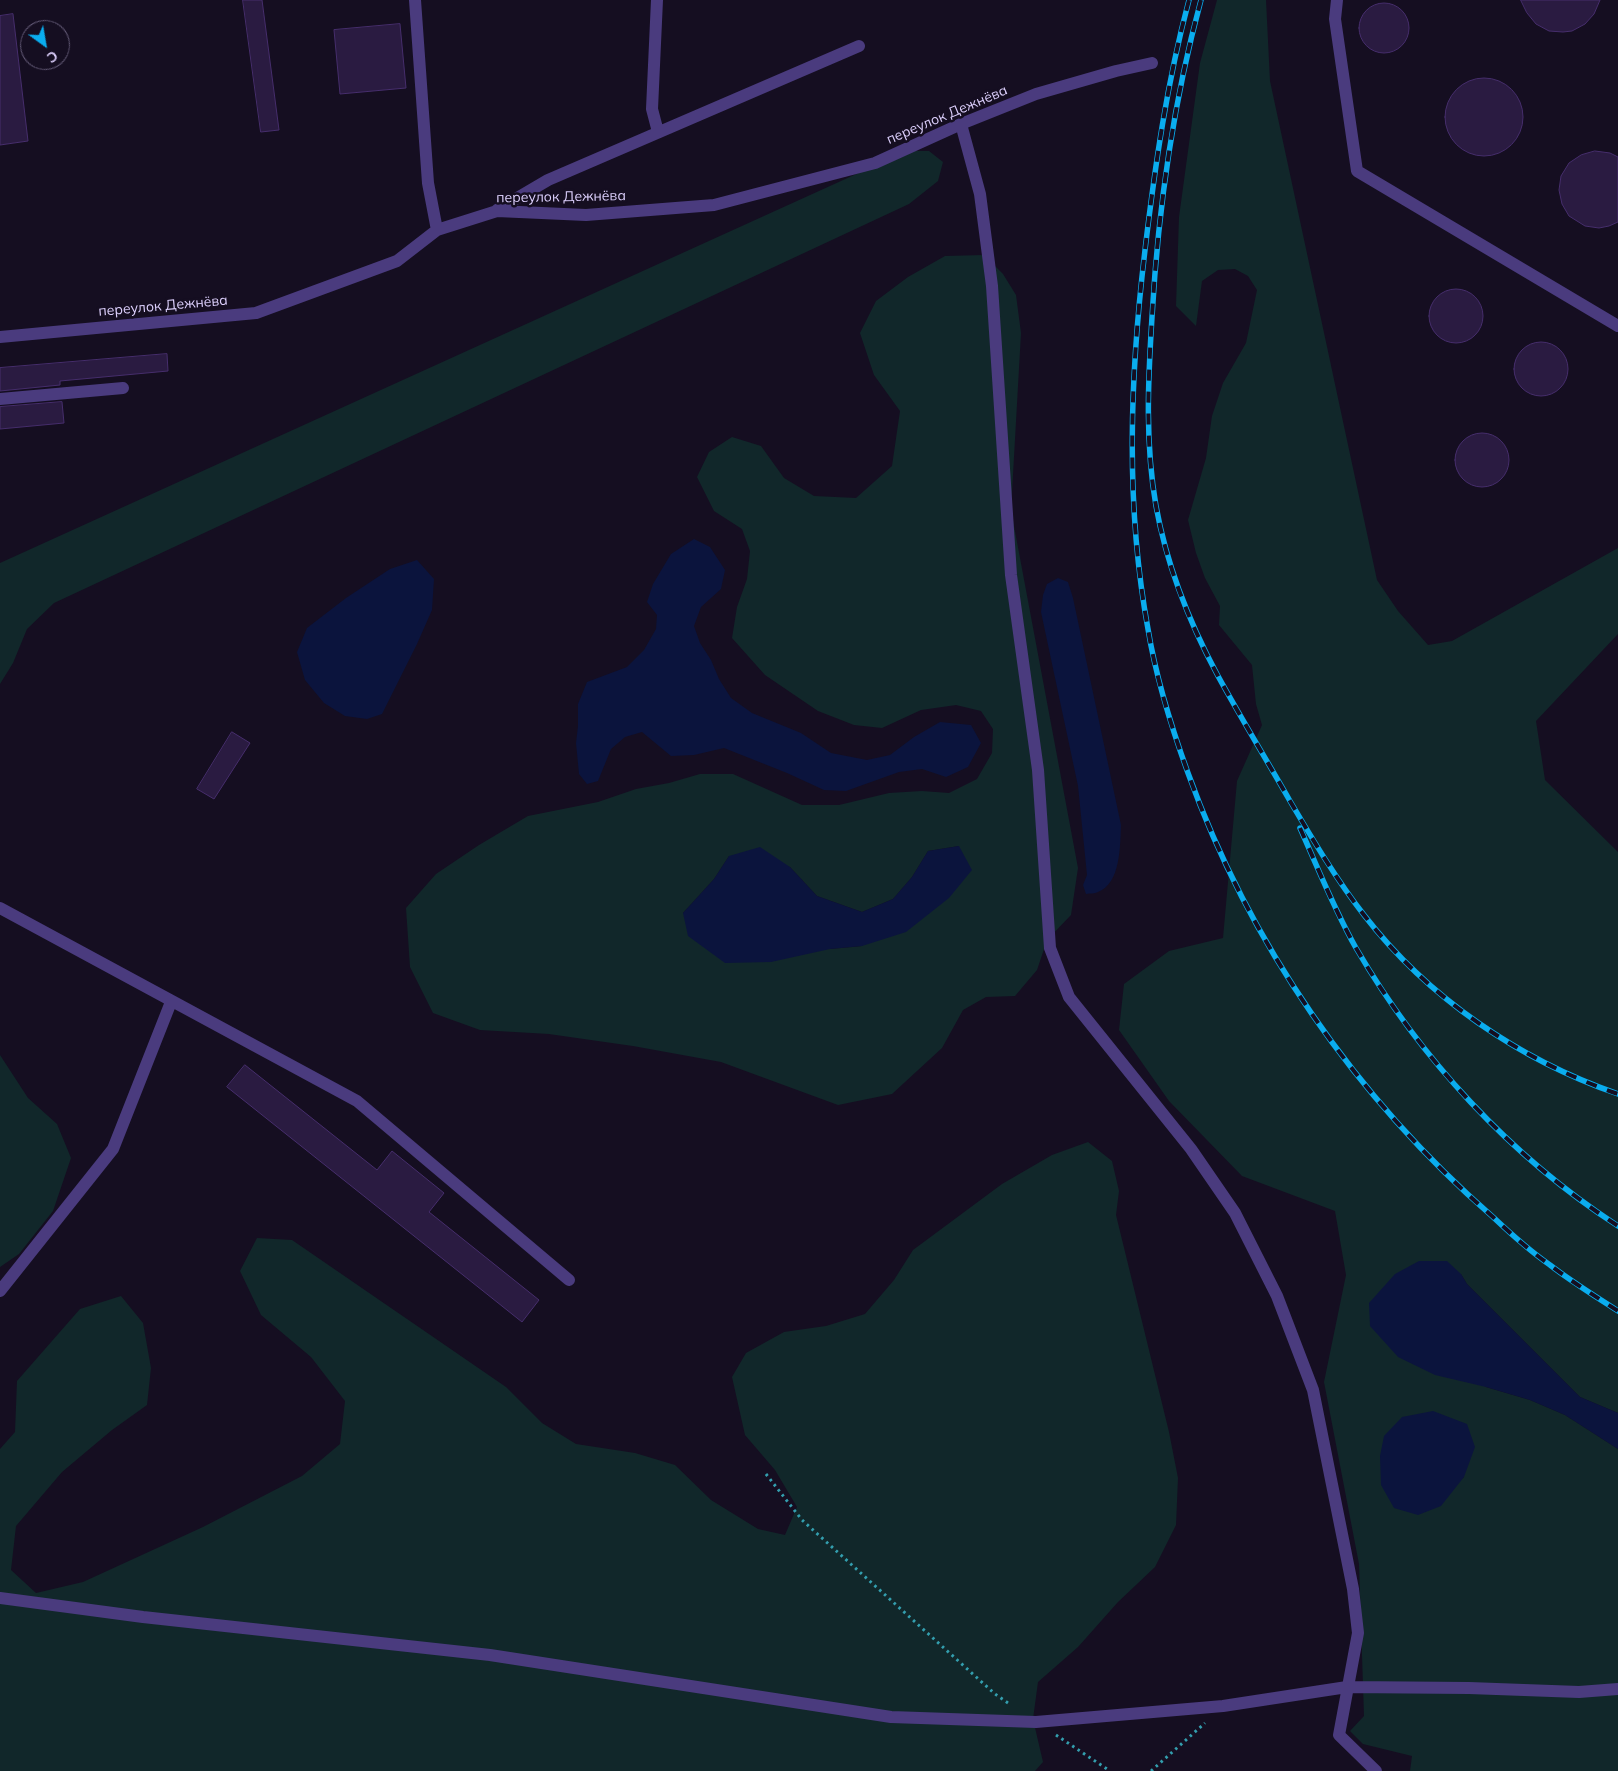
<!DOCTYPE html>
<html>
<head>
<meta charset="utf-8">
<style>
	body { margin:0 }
	#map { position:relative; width:1618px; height:1771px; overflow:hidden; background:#150e21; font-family:Mulish,sans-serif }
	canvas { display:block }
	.north { position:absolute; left:20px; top:20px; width:50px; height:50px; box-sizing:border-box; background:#150e21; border:1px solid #655c79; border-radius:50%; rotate:148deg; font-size:14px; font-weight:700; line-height:20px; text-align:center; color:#ddd0fd }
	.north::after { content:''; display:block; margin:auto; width:18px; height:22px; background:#0aadef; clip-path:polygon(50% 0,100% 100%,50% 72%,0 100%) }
</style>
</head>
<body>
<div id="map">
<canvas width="1618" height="1771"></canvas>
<div class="north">С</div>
</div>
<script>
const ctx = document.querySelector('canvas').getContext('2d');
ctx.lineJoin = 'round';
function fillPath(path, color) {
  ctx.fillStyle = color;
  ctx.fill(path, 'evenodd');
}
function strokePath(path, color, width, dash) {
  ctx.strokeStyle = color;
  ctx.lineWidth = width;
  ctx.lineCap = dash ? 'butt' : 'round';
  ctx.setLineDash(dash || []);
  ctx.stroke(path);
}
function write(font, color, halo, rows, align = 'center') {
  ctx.font = font + ' Mulish,sans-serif';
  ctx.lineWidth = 5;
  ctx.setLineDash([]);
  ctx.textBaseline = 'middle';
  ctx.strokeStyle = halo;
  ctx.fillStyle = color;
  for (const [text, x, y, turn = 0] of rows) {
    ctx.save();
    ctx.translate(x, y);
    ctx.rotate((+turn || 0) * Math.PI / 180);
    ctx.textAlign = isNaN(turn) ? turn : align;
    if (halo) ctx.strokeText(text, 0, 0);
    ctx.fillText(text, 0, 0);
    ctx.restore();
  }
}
fillPath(new Path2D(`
	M1217 0H1266L1270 81 1377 580 1398 611 1428 645 1452 641 1618 548V634L1536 721 1545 780 1618 852V1413L1580 1397 1467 1284 1461 1274 1486 1387 1530 1400 1565 1415 1618 1449V1771H1410L1412 1756 1363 1744 1350 1731 1364 1716 1359 1564 1324 1382 1346 1275 1335 1211 1242 1176 1169 1101 1119 1030 1124 984 1169 951 1223 938 1237 781 1262 725 1256 704 1252 665 1219 625 1220 606 1205 578 1196 553 1188 520 1206 458 1212 416 1223 383 1246 343 1257 290 1248 276 1235 269 1218 270 1202 281 1196 326 1176 306 1179 217 1200 63ZM1380 1456 1464 1477 1458 1482Z
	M907 151H929L943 162 938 181 909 204 54 603 27 629 13 663 0 684V563Z
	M984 255 1003 274 1016 295 1021 333 1011 510 1078 868 1071 915 1047 940 1037 970 1015 996 986 997 963 1010 942 1048 892 1094 838 1105 721 1062 633 1046 549 1034 480 1030 433 1013 410 967 406 908 436 874 479 845 528 816 598 802 636 789 669 783 700 774H733L802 805H839L889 793 922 791 949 793 977 779 992 753 993 729 981 711 956 705 921 710 882 728 854 725 818 711 765 675 732 638 737 607 747 579 750 551 742 529 714 511 697 477 709 452 732 437 761 446 784 478 814 496 856 498 892 466 900 411 874 375 860 333 876 301 908 277 945 256ZM959 846 862 946 830 949 683 913 714 879 729 856 790 867 817 896 862 912 893 899 912 877 928 851Z
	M0 1055 28 1098 57 1124 71 1158 53 1211 19 1254 0 1267Z
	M1088 1142 1112 1161 1119 1191 1116 1215 1169 1432 1178 1478 1176 1525 1155 1567 1118 1602 1078 1647 1038 1682 1033 1719 1043 1762 1035 1771H0V1449L15 1432 17 1381 80 1309 121 1296 143 1323 151 1368 147 1405 112 1430 62 1472 16 1526 11 1570 36 1593 83 1582 203 1527 302 1476 340 1444 345 1401 311 1357 261 1315 240 1271 257 1238 292 1240 506 1387 542 1423 576 1444 635 1453 675 1465 711 1500 758 1529 785 1535 797 1507 775 1470 745 1435 732 1377 746 1353 784 1332 826 1326 865 1314 894 1280 913 1250 1002 1184 1052 1155Z`), '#11272a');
fillPath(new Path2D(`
	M694 539 710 547 725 570 721 589 701 607 694 626 700 643 711 660 719 679 731 698 752 713 801 733 831 753 867 760 890 755 914 737 940 722 971 725 981 743 968 767 946 777 922 769 899 772 846 791 824 790 787 773 724 748 694 755 671 756 642 732 625 737 611 749 598 781 587 784 579 774 576 743 578 726V704L587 682 627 667 644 650 656 629 657 615 647 602 653 584 671 554Z
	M417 560 434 579 432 610 417 644 382 714 367 719 345 716 324 703 305 680 297 652 307 628 346 598 390 569Z
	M1058 578 1068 582 1073 598 1121 825C1120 846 1121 883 1098 892 1095 894 1090 893 1086 894L1083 885 1087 875 1078 786 1041 612 1043 595 1047 584Z
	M959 846 972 870 949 898 906 932 862 946 830 949 771 962 725 963 688 936 683 913 714 879 729 856 760 847 790 867 817 896 862 912 893 899 912 877 928 851Z
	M1419 1261H1447L1461 1274 1467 1284 1580 1397 1618 1413V1449L1565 1415 1530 1400 1486 1387 1435 1375 1398 1357 1370 1326 1369 1303 1395 1274Z
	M1433 1411 1467 1424 1475 1447 1464 1477 1441 1506 1418 1515 1394 1508 1381 1485 1380 1456 1384 1436 1402 1417Z`), '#0b143d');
const building = new Path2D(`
	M243 0H262L279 130 261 132Z
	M1521 0H1600L1594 14 1585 24 1572 31 1563 32 1549 31 1536 24 1527 13Z
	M1359 28a25 25 0 1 1 50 0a25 25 0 1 1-50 0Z
	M13 14 28 141 0 145V16Z
	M400 24 406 88 340 94 334 30Z
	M1445 117a39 39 0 1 1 78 0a39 39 0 1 1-78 0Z
	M1595 151 1610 153 1618 157V222L1609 226 1599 228 1585 226 1569 216 1562 204 1559 190 1561 176 1569 163 1581 155Z
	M1429 316a27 27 0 1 1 54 0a27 27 0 1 1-54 0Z
	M1514 369a27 27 0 1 1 54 0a27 27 0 1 1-54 0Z
	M167 354 168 371 60 381V385L0 391V368Z
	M62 402 64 423 0 429V407Z
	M1455 460a27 27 0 1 1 54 0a27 27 0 1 1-54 0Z
	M232 732 250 743 214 799 197 789Z
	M245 1065 377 1170 392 1151 444 1193 429 1212 539 1300 522 1322 227 1087Z`);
fillPath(building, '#2a1b41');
strokePath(building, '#462e6c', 1);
strokePath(new Path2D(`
	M766 1474 802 1520 995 1694 1011 1705
	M1056 1735 1110 1771
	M1151 1771 1205 1723`), '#339eae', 3, [2.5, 4]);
strokePath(new Path2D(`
	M415 0 428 183 437 230
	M657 0 652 109 658 132
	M1337 0 1335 19 1357 171 1618 326
	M961 124 980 194 992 286 1011 575 1038 770 1050 948 1069 997 1191 1149 1235 1213 1277 1296 1313 1390 1353 1589 1358 1633 1339 1735 1376 1771
	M497 210 548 180 859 46
	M0 337 256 313 397 261 437 230 497 211 586 215 714 205 875 163 961 124 1036 94 1116 71 1152 63
	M0 399 123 388
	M0 908 357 1101 569 1280
	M0 1291 113 1149 171 1002
	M0 1598 143 1617 490 1655 891 1717 1036 1722 1223 1706 1347 1687 1469 1688 1579 1692 1618 1689`), '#4a3b7e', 12);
const rail = new Path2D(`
	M1189 0C1167 82 1155 166 1145 250 1130 376 1125 504 1148 629 1156 678 1171 726 1188 773 1249 943 1356 1098 1493 1217 1511 1234 1530 1251 1550 1265 1572 1282 1595 1296 1618 1311
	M1201 0C1173 103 1158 211 1152 317 1148 381 1145 443 1156 506 1167 567 1189 622 1218 676 1241 718 1266 759 1290 801 1313 840 1336 879 1364 915 1428 998 1520 1060 1618 1094
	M1300 828C1318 868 1334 909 1356 948 1420 1058 1510 1156 1618 1226`);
strokePath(rail, '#0aadef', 5.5);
strokePath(rail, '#150e21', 4, [11]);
write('14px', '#ddd0fd', '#150e21', [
	["переулок Дежнёва",947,115,-23],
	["переулок Дежнёва",561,197,-1],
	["переулок Дежнёва",163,306,-5]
]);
</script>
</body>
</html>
